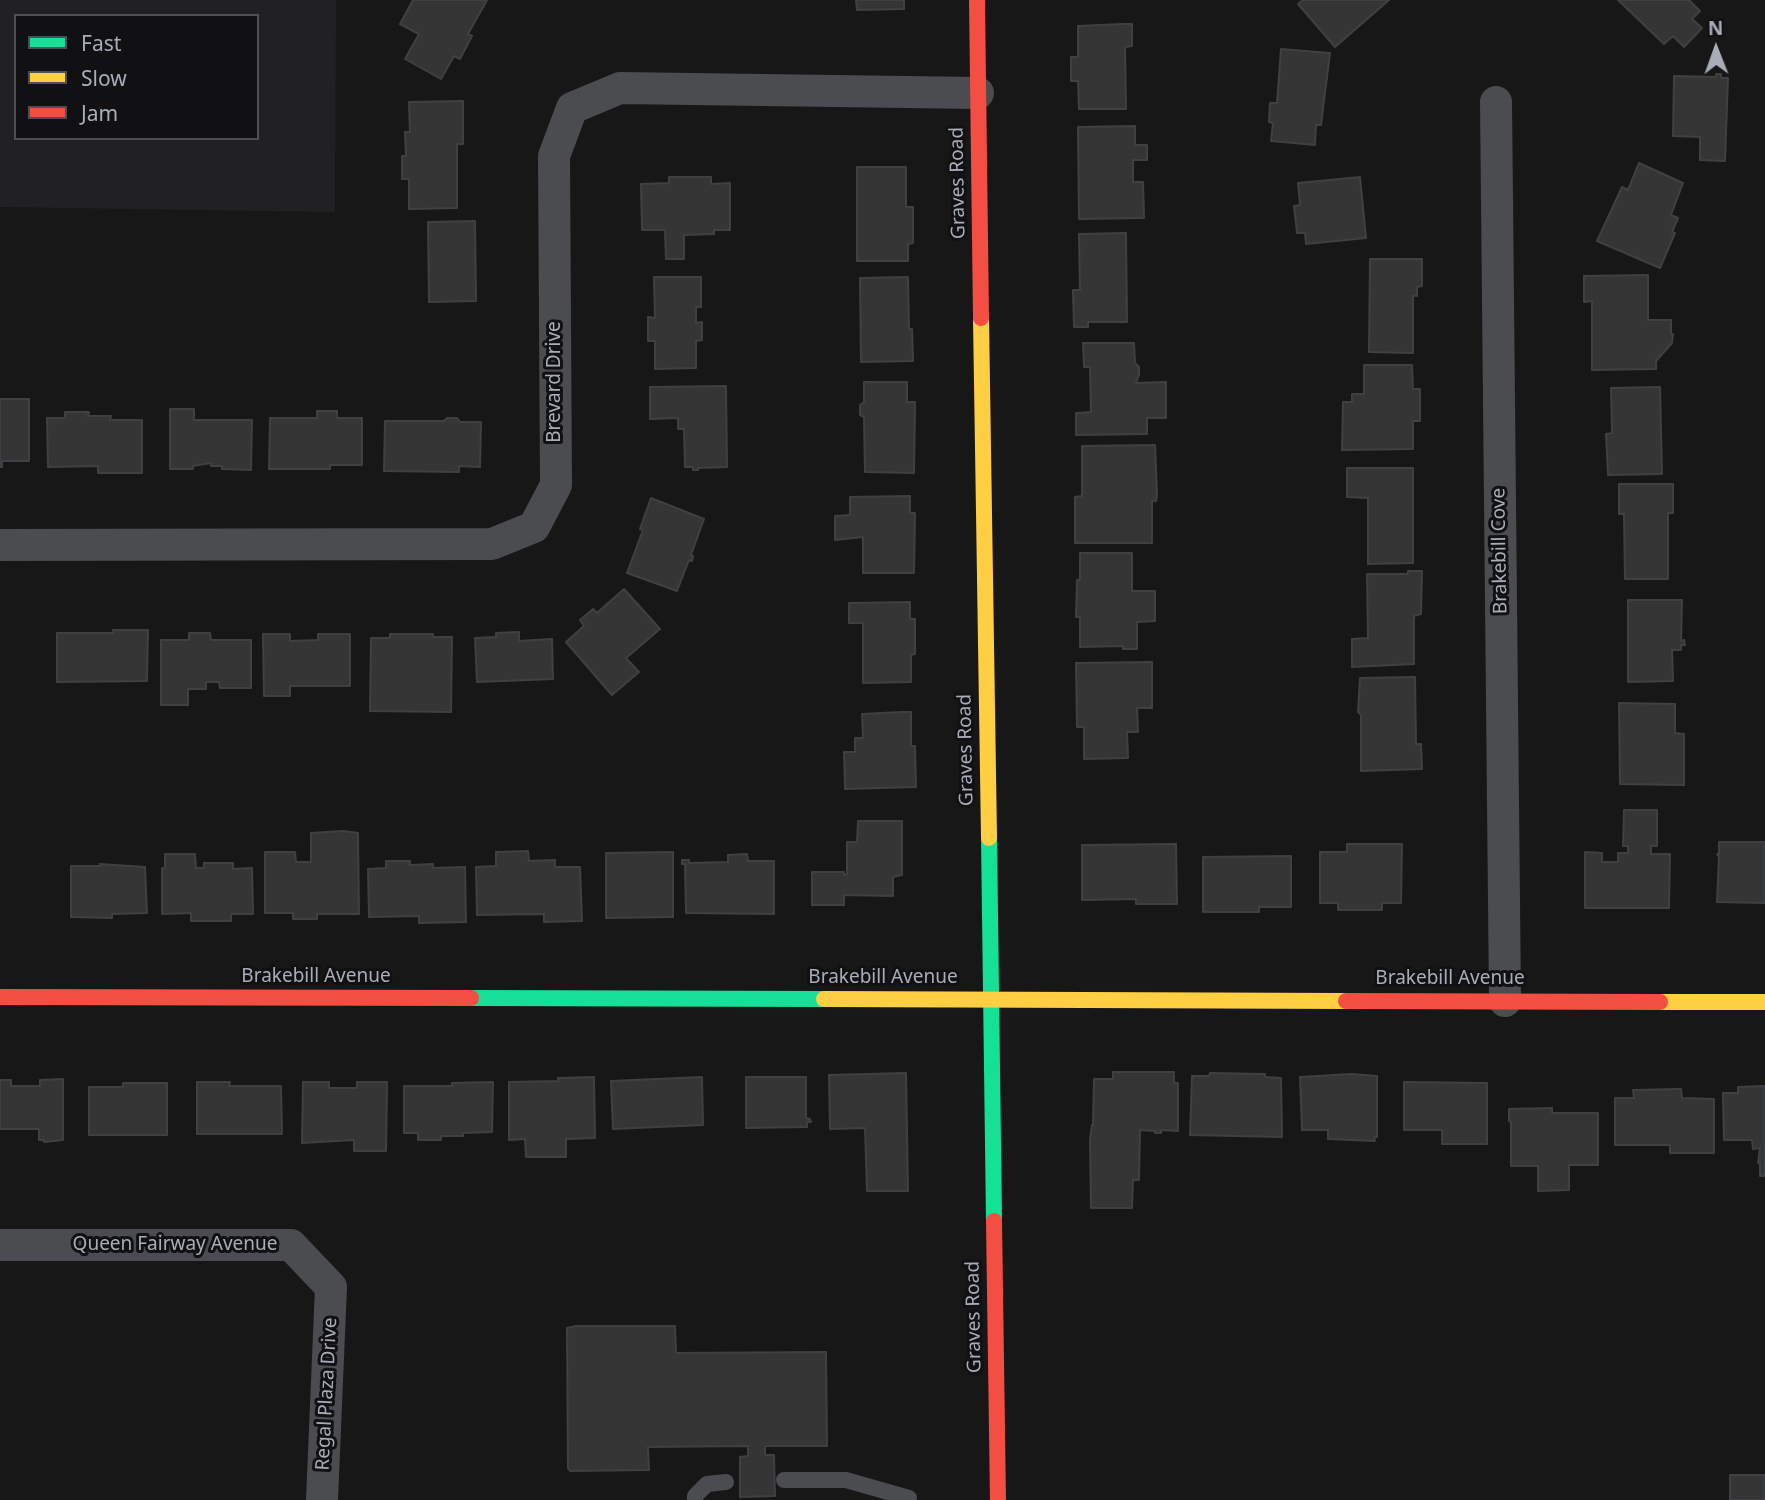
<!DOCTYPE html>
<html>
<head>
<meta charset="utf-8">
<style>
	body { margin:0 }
	#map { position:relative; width:1765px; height:1500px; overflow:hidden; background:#171717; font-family:"Noto Sans",sans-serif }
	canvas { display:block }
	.legend { position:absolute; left:14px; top:14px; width:245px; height:126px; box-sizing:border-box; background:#111113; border:2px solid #4d4f55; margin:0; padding:9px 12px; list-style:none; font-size:21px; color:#a8adb8 }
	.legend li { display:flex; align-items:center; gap:14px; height:35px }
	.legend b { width:35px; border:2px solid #4d4f55 }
	.north { position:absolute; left:1681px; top:14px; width:70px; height:70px; -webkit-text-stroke:5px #111113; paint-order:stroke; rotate:359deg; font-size:19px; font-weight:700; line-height:28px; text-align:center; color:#a8adb8 }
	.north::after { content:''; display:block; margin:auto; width:24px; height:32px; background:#a8adb8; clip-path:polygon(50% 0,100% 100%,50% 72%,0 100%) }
</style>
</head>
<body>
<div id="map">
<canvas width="1765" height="1500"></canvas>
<ul class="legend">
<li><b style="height:9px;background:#16e098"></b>Fast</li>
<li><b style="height:9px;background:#ffcf43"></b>Slow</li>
<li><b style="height:9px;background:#f24e42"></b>Jam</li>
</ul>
<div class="north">N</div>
</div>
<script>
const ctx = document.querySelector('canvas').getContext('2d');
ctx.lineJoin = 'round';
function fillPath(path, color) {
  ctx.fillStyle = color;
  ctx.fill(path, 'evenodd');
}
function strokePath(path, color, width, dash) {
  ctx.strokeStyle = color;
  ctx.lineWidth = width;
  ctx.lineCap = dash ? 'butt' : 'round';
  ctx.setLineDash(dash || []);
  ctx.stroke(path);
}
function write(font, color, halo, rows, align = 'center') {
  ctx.font = font + ' "Noto Sans",sans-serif';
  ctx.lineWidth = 6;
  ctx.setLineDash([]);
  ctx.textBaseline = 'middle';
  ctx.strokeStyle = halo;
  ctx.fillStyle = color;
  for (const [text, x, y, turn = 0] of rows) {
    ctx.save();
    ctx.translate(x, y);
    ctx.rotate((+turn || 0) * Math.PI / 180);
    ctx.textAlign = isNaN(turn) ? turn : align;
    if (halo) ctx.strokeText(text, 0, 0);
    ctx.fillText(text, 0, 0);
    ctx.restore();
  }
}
fillPath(new Path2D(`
	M0 0H336L335 212 0 207ZM16 16H257V138H16Z`), '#212123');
const building = new Path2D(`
	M413 0H487L468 34 472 36 460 59 454 56 441 79 405 59 419 34 400 24Z
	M856 0H904V9L857 10Z
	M1303 0H1389L1335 47 1298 4Z
	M1618 0H1689L1700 11 1692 19 1702 28 1684 47 1673 36 1664 44Z
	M1123 24H1132V46L1125 47 1126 109H1079L1078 81H1071V57H1078V26Z
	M1281 49 1330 53 1321 125H1316L1315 145 1271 141 1273 123 1269 122 1270 103H1277Z
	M1716 74H1721V78H1728L1725 161 1700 160V137L1673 136 1674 76 1716 77Z
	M463 101V144H457V208L409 209V179H402V156H406L405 132H410L409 102Z
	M1135 126V145H1147V160H1133V182H1143L1144 218 1079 219 1078 127Z
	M1639 163 1683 183 1671 215 1678 218 1672 232 1675 233 1660 268 1597 241 1622 187 1628 190Z
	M857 167H906V207H913V243L908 244V261H857Z
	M669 177H711V184L730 183V230H714V234L684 235V259H666L665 230H642L641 184 669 183Z
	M1360 177 1366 238 1306 244 1305 233H1297L1294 206 1300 205 1298 183Z
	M475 221 476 301 429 302 428 222Z
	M1126 233 1127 322H1088V327H1074L1073 290H1080L1079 234Z
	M1370 259H1422V286L1417 287V296L1413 295V353L1369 352Z
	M1648 275V320H1671V334H1673L1672 343 1656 361V369L1592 370V301L1584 302V276Z
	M654 277H701V307H696V323L702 322V340L696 341V368L655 369V341H648V317L655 318Z
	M908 277 909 329H912L913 361 861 362 860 278Z
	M1083 343H1134L1135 363 1139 367V375L1136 383 1166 382V418H1147V434L1076 435V413L1091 412 1090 367H1084Z
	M1364 365H1412L1413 389H1420V421H1413V449L1342 450 1343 402H1352V394H1364Z
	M864 382H907V402H915L914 473 865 472 864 417 860 415V405L864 402Z
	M726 386 727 467 698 468V470H693V467H685L684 429H678V418L650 419V387Z
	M1660 387 1662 474 1608 475 1606 434 1612 433 1611 388Z
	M0 399H29V461H2V467H0Z
	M170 409H194V420H252L251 470 222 469V466H211V463L193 466V469H170Z
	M317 411H337V418H362V465H330V469H269L270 418H317Z
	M65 412H89L88 416H111L110 420H142V473H98V466L48 467 47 418H65Z
	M447 418H457L460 422H481L480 467 459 466V472L384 471 385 421H444Z
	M1155 445 1157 496 1156 501H1152V543H1075V497L1082 496V446Z
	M1347 468H1413V563L1368 564V498L1347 497Z
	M1619 484H1673V513H1668V579H1625L1624 514H1619Z
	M910 496V513H915L914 573H863V537L835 540V516L850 515V497Z
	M651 498 704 519 691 555 693 556 692 561 689 560 677 591 627 573 643 530 640 529Z
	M1080 553H1132V591H1155V621L1137 622V649H1123V646L1080 647V617H1076L1077 580H1080Z
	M1408 571H1422L1421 614 1414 616V664L1352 667V639L1368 638 1367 574H1408Z
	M624 589 660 629 626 658 639 672 612 695 566 642 584 626 580 620 593 609 597 613Z
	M1628 600H1682L1681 641 1684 640 1685 645H1681V650H1672L1673 681 1628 682Z
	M910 602V619H915V654L911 655V682L863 683V623H849V603Z
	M113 630H148L147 681 57 682V633H114Z
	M519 632V641L552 639 553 679 477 682 475 638 496 637V633Z
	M189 633H210L211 640H251V688H220L219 682H206V689H188V705H161V640H189Z
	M263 634H290V641L318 640V634H350V686H290V696H264Z
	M390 634H433V637H452L451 712 370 711 371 638H390Z
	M1152 662V708H1137L1138 732H1127L1128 758 1084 759V727H1077L1076 663Z
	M1415 677 1416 744H1421L1422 769 1361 771V715L1358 712 1360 678Z
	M1619 703 1675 704V733L1684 734V785L1620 784Z
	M902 712H911V746H915L916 787 845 789 844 752H855V738H863L862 714Z
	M1624 810H1657V846H1651V854H1670L1669 908H1585V852L1602 853V862H1618V853H1628V846H1623Z
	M858 821H902V875L893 877V896L844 895V905H812V872H844V875L847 874V842H857Z
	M343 831 358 833 359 914H317V919H293V913H265V852H295L296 862H311V833Z
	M1719 842H1765V903L1717 902 1719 857 1717 854H1719Z
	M1176 844 1177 904H1136V899L1082 900V845Z
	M1347 844H1402L1401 903H1382V910H1338V903H1320V852H1347Z
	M528 851 529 861 555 860V867H580L582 921 544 922V914L477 915 476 867 496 866V852Z
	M673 852V917L606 918V853Z
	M165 854H195L196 868H204V863H233V869L252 868 253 914H231V921H191V913L162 914V868H165Z
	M747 854 748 861H774V914L686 913 685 864H682V860H689V863L728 862V855Z
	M1291 856V907H1259V912H1203V857Z
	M386 861H410V865L433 864V868L465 867 466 922 419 923V916L369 917 368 869 386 868Z
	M100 864 145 867 147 913 112 914V918L71 917V866H101Z
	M1113 1072H1174V1083H1178V1131L1161 1130V1133H1155L1156 1131 1140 1130 1139 1180H1133L1132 1208H1091L1090 1140 1092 1125H1093L1094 1079H1113Z
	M906 1073 908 1191H867L865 1128 830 1129 829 1075Z
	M1210 1073 1265 1074V1077L1281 1078 1282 1137 1190 1135 1192 1076H1209Z
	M1351 1074 1377 1076V1137H1374L1375 1141 1328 1139V1130H1302L1300 1077Z
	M594 1077 595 1138 566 1139V1157H526L525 1139 509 1140V1082L558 1081V1078Z
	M702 1077 703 1125 613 1129 611 1081Z
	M746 1077H806V1118L810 1119 811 1122H807V1127L746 1128Z
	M63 1079V1140L44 1142V1140H39V1129H0V1080H11V1086H40V1080Z
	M197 1082H230L229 1086H281L282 1134H197Z
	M303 1082H329V1088H357V1082H387L386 1151H354V1140L302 1143Z
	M493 1082 492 1132 463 1133V1136H441V1140H418V1133H404V1086H452V1083Z
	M1404 1082 1487 1083V1144H1442V1130H1404Z
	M123 1083H167V1135H89V1087H123Z
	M1765 1086V1176H1760V1163H1758L1760 1148 1753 1149 1752 1140H1724L1723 1093H1738V1087Z
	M1679 1089H1681L1682 1098 1714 1099V1153H1670V1145H1615V1098H1634L1633 1090Z
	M1552 1108V1113H1598V1165H1569V1190L1538 1191V1166H1511V1122L1509 1121V1109Z
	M576 1326H675L676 1353 826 1352 827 1446H765V1455H774L775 1496 740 1497V1457L748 1456V1446L648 1447 649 1470 570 1471 568 1468 567 1328Z
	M1730 1475H1765V1500H1730Z`);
fillPath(building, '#353536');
strokePath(building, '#3f4043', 2);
strokePath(new Path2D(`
	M784 1480H846L909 1498
	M695 1500V1496L707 1484 726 1482`), '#4b4c50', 16);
strokePath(new Path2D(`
	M1496 102 1505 1001
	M0 545 492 544 534 527 556 485 554 156 572 108 620 88 978 93
	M0 1245H291L331 1287 322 1500`), '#4b4c50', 32);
strokePath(new Path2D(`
	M989 838 994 1221
	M471 998 824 999`), '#16e098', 16);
strokePath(new Path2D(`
	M981 318 989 838
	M824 999 1346 1001
	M1660 1002H1765`), '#ffcf43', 16);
strokePath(new Path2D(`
	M977 0 981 318
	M0 997 471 998
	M1346 1001 1660 1002
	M994 1221 998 1500`), '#f24e42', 16);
write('19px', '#a8adb8', '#111113', [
	["Graves Road",958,183,-91],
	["Brevard Drive",555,382,-90],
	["Brakebill Cove",1500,551,-91],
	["Graves Road",966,750,-91],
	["Brakebill Avenue",316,977],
	["Brakebill Avenue",883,978],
	["Brakebill Avenue",1450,979],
	["Queen Fairway Avenue",175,1245],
	["Graves Road",974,1317,-91],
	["Regal Plaza Drive",327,1394,-87]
]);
</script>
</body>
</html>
